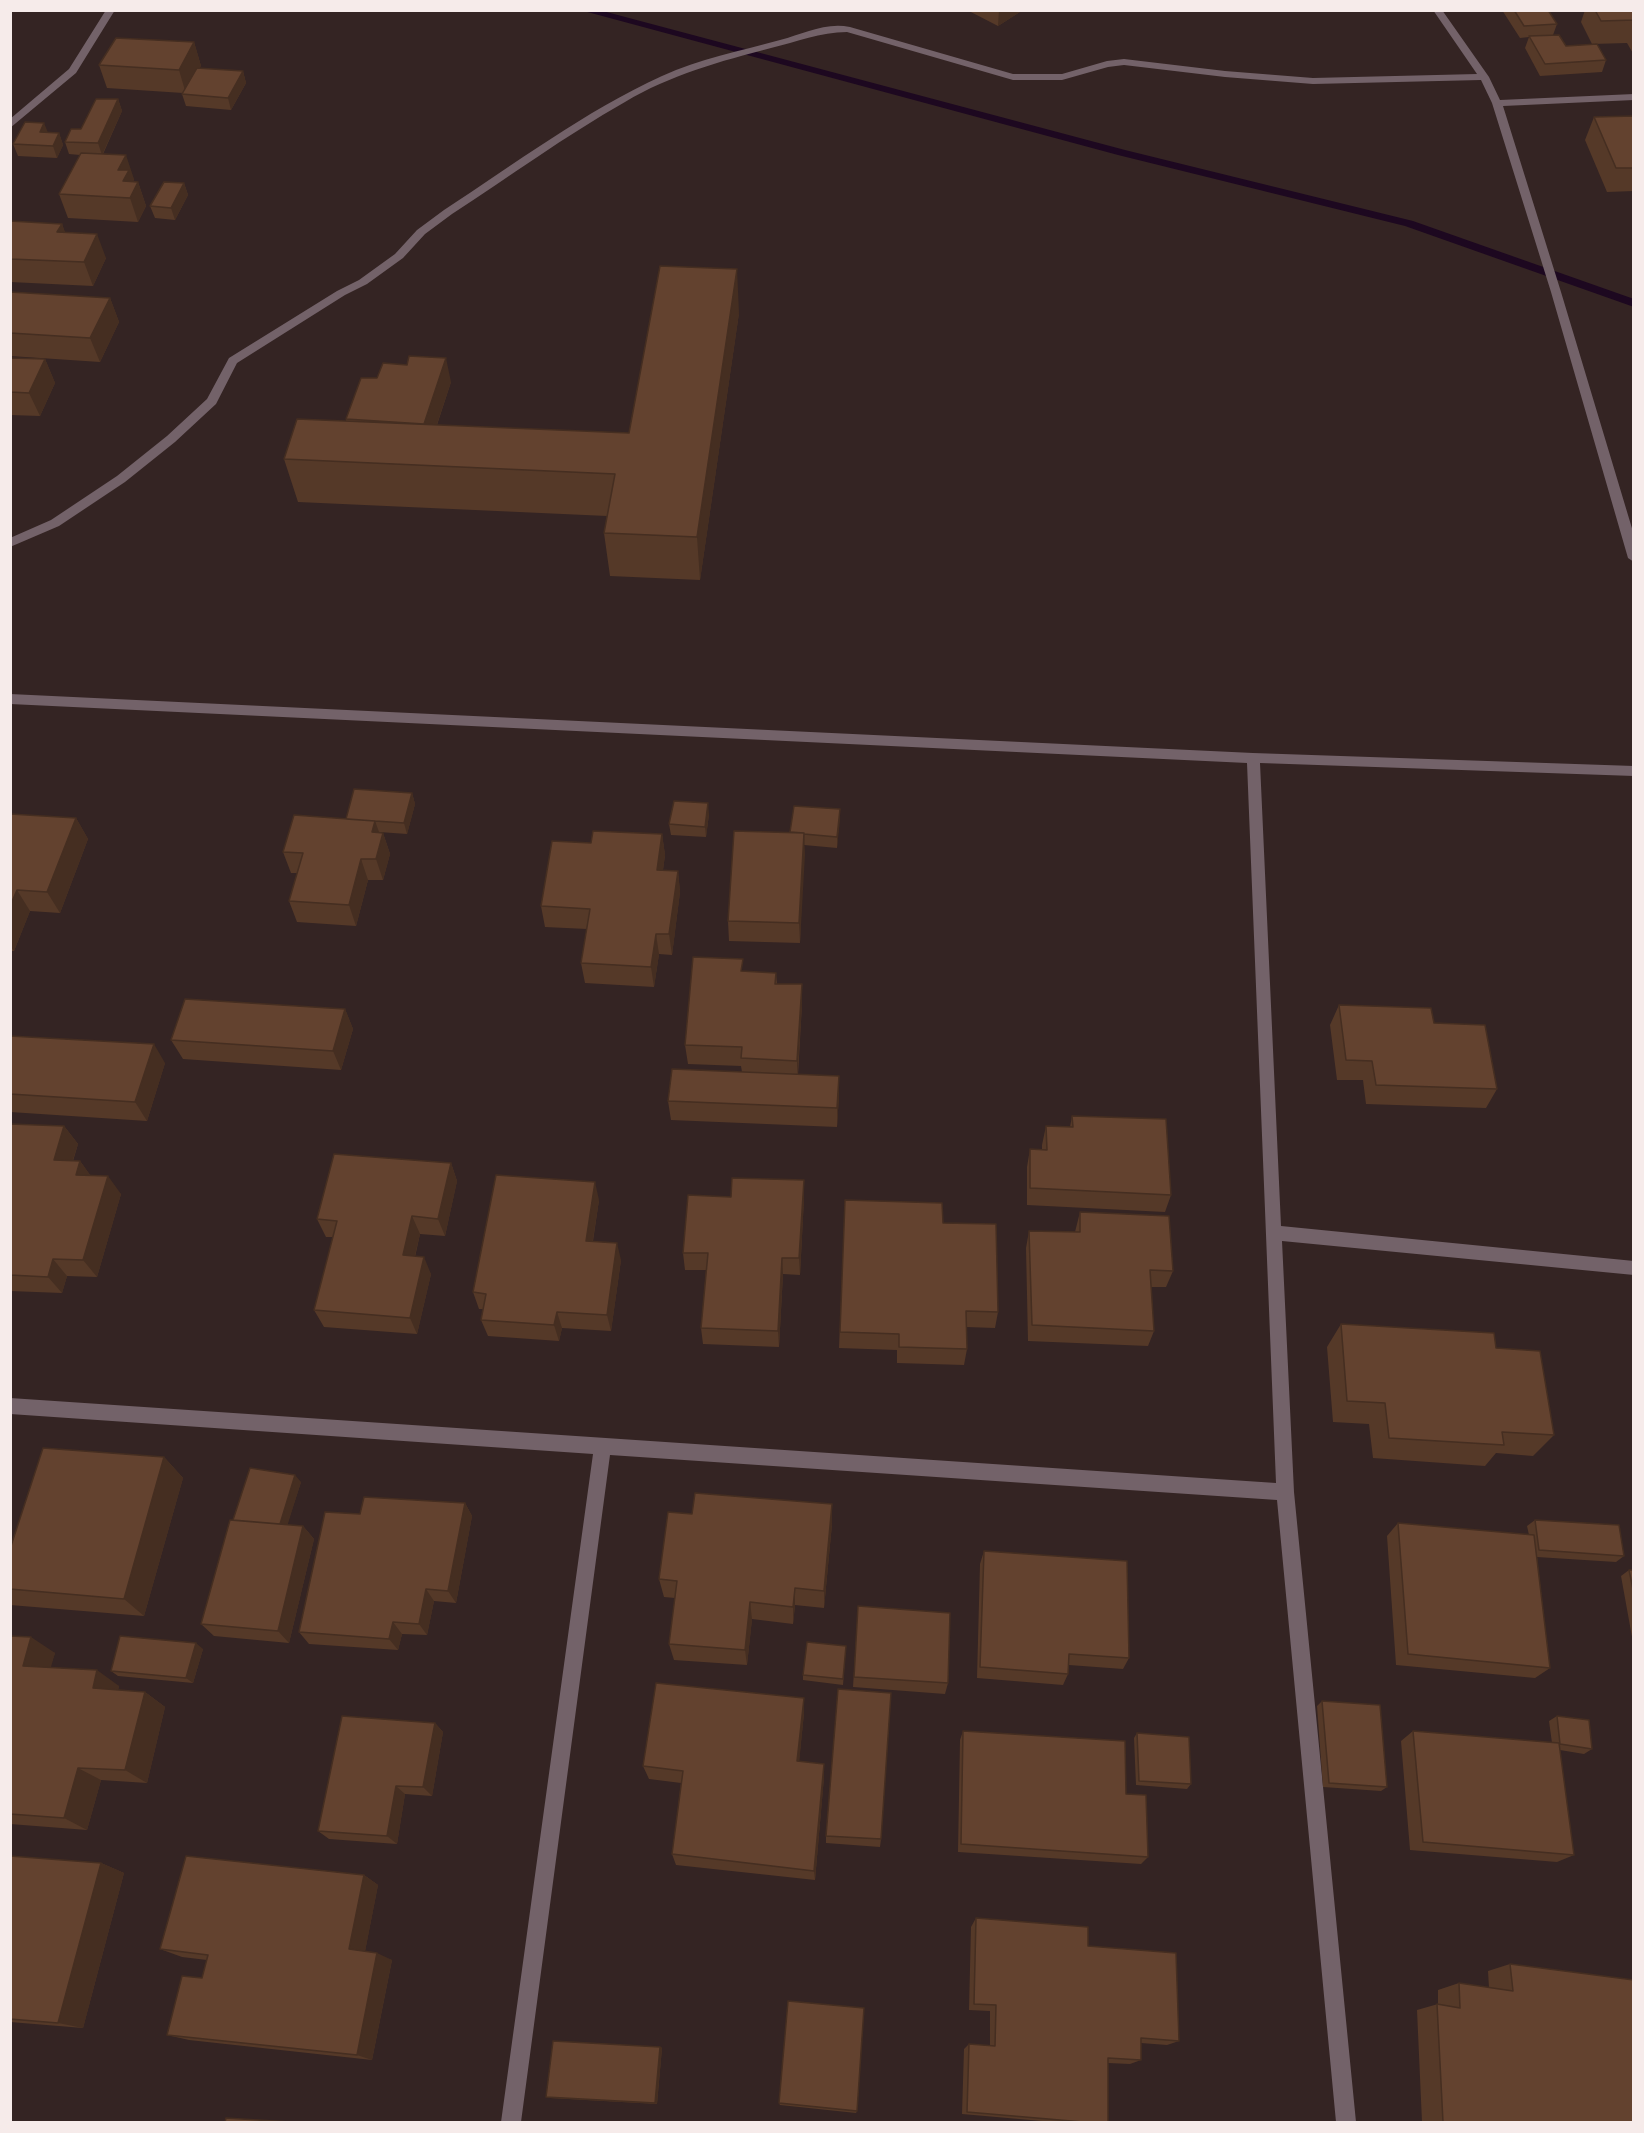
<!DOCTYPE html>
<html>
<head>
<meta charset="utf-8">
<style>
	body { margin:0 }
	#map { position:relative; width:1644px; height:2133px; overflow:hidden; background:#342423; font-family:Karla,sans-serif }
	canvas { display:block }
	.frame { position:absolute; inset:0; border:12px solid #f6ebea; pointer-events:none }
</style>
</head>
<body>
<div id="map">
<canvas width="1644" height="2133"></canvas>
<div class="frame"></div>
</div>
<script>
const ctx = document.querySelector('canvas').getContext('2d');
ctx.lineJoin = 'round';
function fillPath(path, color) {
  ctx.fillStyle = color;
  ctx.fill(path, 'evenodd');
}
function strokePath(path, color, width, dash) {
  ctx.strokeStyle = color;
  ctx.lineWidth = width;
  ctx.lineCap = dash ? 'butt' : 'round';
  ctx.setLineDash(dash || []);
  ctx.stroke(path);
}
fillPath(new Path2D(`
	M580 10H599L1125 150 1413 221 1634 299V307L1405 226 1118 155Z`), '#1d0820');
fillPath(new Path2D(`
	M106 10H115L76 73 10 128V119L69 69Z
	M1433 10H1442L1489 77 1500 100 1634 94V100L1503 106 1561 292 1634 535V562L1628 558 1551 292 1492 103 1481 80 1313 84 1225 77 1124 65 1108 67 1062 80H1013L847 32C820 32 797 42 771 48 721 61 670 75 625 102 565 136 509 177 452 214L425 234 403 258 367 284 345 295 237 363 216 404 175 442 125 482 59 526 10 547V538L51 520 117 476 167 436 207 399 229 358 337 291 359 280 395 254 417 230 444 210C515 164 585 111 662 76 699 59 740 51 780 40 804 34 825 22 850 27L1013 74H1062L1107 61 1124 59 1225 71 1313 78 1477 74Z
	M10 694 1253 753 1634 766V776L1260 763 1281 1226 1634 1261V1275L1282 1241 1294 1492 1356 2122H1336L1277 1500 610 1455 521 2122H501L593 1454 10 1414V1398L1276 1483 1247 763 10 704Z`), '#736269');
fillPath(new Path2D(`
	M967 10H1023L998 26Z
	M1502 10H1548L1557 24 1553 35 1566 46 1606 60 1602 72 1540 76 1525 48 1529 37 1520 38Z
	M1585 10H1634V55L1627 43 1592 44 1581 22Z
	M194 42 201 66 199 68 243 71 246 83 231 110 186 106 182 94 183 93 107 88 99 65Z
	M118 99 122 111 103 154 134 179 133 182H138L146 206 138 222 68 218 59 194 80 155 69 154 65 142Z
	M1634 116V191L1607 192 1585 140 1594 117Z
	M48 132 59 133 63 145 57 158 18 156 13 144Z
	M184 183 188 195 175 220 155 218 150 206Z
	M10 221 62 224 65 233 106 258 93 286 10 282Z
	M10 292 110 298 119 322 100 362 10 356Z
	M739 313 700 580 610 576 604 533 607 516 298 502 284 459 346 421V419L451 382 437 425 629 433Z
	M10 358 45 359 55 383 40 416 10 415Z
	M412 793 415 804 407 834 379 832 383 833 390 854 383 880H368L356 926 297 922 289 901 297 873H291L283 852 346 819Z
	M840 809 837 848 804 845 800 943 729 941 728 921 790 832Z
	M10 814 76 818 88 839 60 913 30 911 14 951H10Z
	M709 814 706 837 671 835 669 824Z
	M662 834 665 855 663 870 678 871 680 892 672 955 659 954 654 987 585 983 581 963 587 929 545 927 541 906 591 843Z
	M744 971 776 973 777 984H802V1004L798 1075 839 1095 837 1127 671 1120 668 1101 742 1072 741 1066 688 1064 685 1045Z
	M1339 1005 1434 1023 1497 1089 1486 1108 1366 1104 1363 1080H1337L1330 1025Z
	M345 1009 353 1029 341 1070 183 1059 171 1040Z
	M10 1036 165 1063 147 1121 10 1112Z
	M1072 1116 1171 1195 1165 1212 1027 1205V1167L1030 1149 1042 1150V1145L1046 1126 1070 1127Z
	M10 1124 64 1126 78 1144 73 1161H80L90 1175 121 1194 97 1277 67 1276 62 1293 10 1291Z
	M451 1163 457 1181 445 1236 420 1234 415 1257 431 1274 417 1334 324 1327 314 1310 333 1237H326L317 1219Z
	M804 1180V1198L800 1275 783 1274 779 1347 703 1344 701 1328 706 1270H685L683 1253 731 1197Z
	M599 1200 593 1241 621 1260 611 1331 562 1328 559 1341 488 1336 481 1320 484 1309H479L473 1292Z
	M845 1200 943 1223 998 1312 995 1328 966 1327 967 1349 964 1365 897 1363V1350L839 1348Z
	M1080 1212 1173 1271 1166 1287H1151L1154 1331 1148 1346 1028 1341 1026 1248 1029 1231 1075 1232Z
	M1341 1324 1496 1348 1554 1435 1533 1456 1496 1453 1485 1466 1373 1458 1369 1424 1333 1422 1327 1347Z
	M164 1457 183 1478 144 1616 10 1605V1549Z
	M301 1482 287 1525 303 1526 314 1539 289 1643 214 1636 201 1624 233 1520Z
	M465 1503 472 1516 456 1603 434 1601 427 1635 402 1634 398 1650 309 1644 299 1632 360 1514Z
	M832 1504V1524L824 1608 795 1605 793 1624 752 1619 747 1665 674 1660 669 1644 675 1598 664 1597 659 1579 692 1514Z
	M1535 1520 1624 1556 1616 1562 1537 1557 1550 1668 1535 1678 1396 1665 1387 1536 1398 1523 1529 1535 1527 1526Z
	M984 1551 1129 1658 1123 1669 1069 1665 1068 1674 1063 1685 977 1678 980 1564Z
	M1629 1570H1634V1648L1621 1576Z
	M858 1606 948 1683 945 1694 853 1687Z
	M10 1636 55 1653 50 1667 119 1686 118 1690 145 1692 165 1707 147 1783 101 1780 87 1830 10 1824Z
	M846 1646 843 1685 803 1680V1675Z
	M203 1649 193 1683 118 1676 111 1671Z
	M1322 1701 1387 1787 1381 1791 1323 1787 1317 1706Z
	M804 1713 799 1761 824 1764V1777L815 1880 676 1865 672 1854 681 1783 649 1779 643 1766Z
	M1557 1716 1592 1749 1584 1754 1560 1750 1574 1855 1557 1862 1410 1850 1401 1741 1413 1731 1552 1743 1549 1721Z
	M435 1723 443 1732 432 1796 405 1794 397 1844 329 1839 318 1831Z
	M963 1731 1126 1794 1148 1857 1141 1864 958 1852 960 1740Z
	M1137 1733 1191 1784 1187 1789 1136 1785 1134 1738Z
	M826 1836 881 1839 880 1847 826 1843Z
	M10 1856 101 1863 124 1873 83 2028 10 2022Z
	M364 1875 378 1885 365 1951 392 1960 372 2060 189 2040 167 2035 202 1978 207 1960 182 1957 160 1949Z
	M976 1918 1088 1946 1179 2041 1167 2045 1141 2043V2060L1130 2064 1108 2063V2122H1053L962 2114 964 2049 969 2044 990 2046V2011L969 2010 971 1927Z
	M1510 1964 1632 2122H1422L1417 2010 1438 2004V1990L1459 1983 1489 1988 1488 1971Z
	M660 2047 662 2048 657 2104 550 2098 546 2097Z
	M779 2103 857 2111 856 2113 780 2105Z`), '#553928');
fillPath(new Path2D(`
	M999 10H1023L998 26Z
	M194 42 201 66 186 94 179 70Z
	M243 71 246 83 231 110 228 98Z
	M118 99 122 111 102 155 98 143Z
	M44 123 49 135 40 132Z
	M59 133 63 145 57 158 53 146Z
	M126 155 134 179 133 181 138 182 146 206 138 222 130 198 118 170Z
	M184 183 188 195 175 220 171 208Z
	M62 224 71 248 57 232Z
	M97 234 106 258 93 286 84 262Z
	M737 269 739 313 700 580 697 537Z
	M110 298 119 322 100 362 90 338Z
	M446 358 451 382 429 448 424 424Z
	M45 359 55 383 40 416 29 393Z
	M412 793 415 804 407 834 404 823Z
	M708 803 709 814 706 837 705 827Z
	M840 809V820L837 848V837Z
	M76 818 88 839 60 913 47 892Z
	M375 821 382 840 383 833 390 854 383 880 376 859 372 832Z
	M804 833 805 854 800 943 799 923Z
	M662 834 665 855 660 891 657 870Z
	M361 859 368 880 356 926 349 905Z
	M678 871 680 892 672 955 669 934Z
	M17 890 30 911 14 951 10 946V906Z
	M656 934 659 954 654 987 651 967Z
	M802 984V1004L797 1080V1061Z
	M345 1009 353 1029 341 1070 333 1051Z
	M154 1044 165 1063 147 1121 135 1102Z
	M839 1076V1095L837 1127V1108Z
	M64 1126 78 1144 67 1178 54 1160Z
	M80 1161 93 1179 76 1175Z
	M451 1163 457 1181 445 1236 438 1219Z
	M108 1176 121 1194 97 1277 83 1260Z
	M804 1180V1198L800 1275 799 1258Z
	M595 1182 599 1200 590 1258 586 1241Z
	M412 1216 420 1234 411 1272 403 1255Z
	M617 1243 621 1260 611 1331 607 1315Z
	M424 1257 431 1274 417 1334 410 1318Z
	M782 1258 783 1274 779 1347 778 1331Z
	M53 1259 67 1276 62 1293 48 1277Z
	M557 1312 562 1328 559 1341 554 1325Z
	M164 1457 183 1478 144 1616 124 1599Z
	M295 1475 301 1482 285 1533 279 1527Z
	M465 1503 472 1516 456 1603 448 1591Z
	M832 1504V1524L824 1608V1591Z
	M303 1526 314 1539 289 1643 278 1631Z
	M795 1588V1605L793 1624V1607Z
	M426 1589 434 1601 427 1635 419 1624Z
	M750 1602 752 1619 747 1665 745 1650Z
	M393 1622 402 1634 398 1650 389 1639Z
	M31 1637 55 1653 47 1681 23 1666Z
	M196 1643 203 1649 193 1683 186 1678Z
	M97 1670 119 1686 115 1703 93 1688Z
	M145 1692 165 1707 147 1783 125 1770Z
	M804 1698V1713L798 1774 797 1761Z
	M435 1723 443 1732 432 1796 423 1787Z
	M824 1764V1777L815 1880 814 1871Z
	M78 1768 101 1780 87 1830 64 1818Z
	M396 1786 405 1794 397 1844 387 1836Z
	M101 1863 124 1873 83 2028 58 2023Z
	M364 1875 378 1885 364 1957 349 1949Z
	M377 1953 392 1960 372 2060 357 2055Z
	M660 2047 662 2048 657 2104 655 2103Z`), '#452e21');
const building = new Path2D(`
	M1514 10H1548L1557 24 1524 26Z
	M1595 10H1634V20L1601 21Z
	M1559 35 1566 46 1597 44 1606 60 1545 64 1529 36Z
	M116 38 194 42 179 70 99 65Z
	M197 68 243 71 228 98 182 94Z
	M96 99H118L98 143 65 142 71 129H81Z
	M1634 116V168H1616L1594 117Z
	M25 122 44 123 40 132 59 133 53 146 13 144Z
	M81 153 126 155 118 170H129L123 181 138 182 130 198 59 194Z
	M164 182 184 183 171 208 150 206Z
	M10 221 62 224 57 232 97 234 84 262 10 259Z
	M660 266 737 269 697 537 604 533 615 474 284 459 297 419 629 433Z
	M10 292 110 298 90 338 10 333Z
	M409 356 446 358 424 424 346 419 361 378H377L383 363 407 365Z
	M10 358 45 359 29 393 10 392Z
	M354 789 412 793 404 823 346 819Z
	M674 801 708 803 705 827 669 824Z
	M794 806 840 809 837 837 804 834V833L790 832Z
	M10 814 76 818 47 892 17 890 10 906Z
	M294 815 375 821 372 832 383 833 376 859H361L349 905 289 901 303 853 283 852Z
	M593 831 662 834 657 870 678 871 669 934H656L651 967 581 963 590 909 541 906 552 841 591 843Z
	M734 831 804 833 799 923 728 921Z
	M693 957 743 959 741 971 776 973 775 984H802L797 1061 741 1058 742 1047 685 1045Z
	M185 999 345 1009 333 1051 171 1040Z
	M1339 1005 1431 1008 1434 1023 1485 1025 1497 1089 1376 1085 1372 1061 1346 1060Z
	M10 1036 154 1044 135 1102 10 1094Z
	M672 1069 839 1076 837 1108 668 1101Z
	M1072 1116 1166 1119 1171 1195 1030 1188V1149L1047 1150 1046 1126 1073 1127Z
	M10 1124 64 1126 54 1160 80 1161 76 1175 108 1176 83 1260 53 1259 48 1277 10 1275Z
	M334 1154 451 1163 438 1219 412 1216 403 1255 424 1257 410 1318 314 1310 337 1221 317 1219Z
	M496 1175 595 1182 586 1241 617 1243 607 1315 557 1312 554 1325 481 1320 486 1294 473 1292Z
	M732 1178 804 1180 799 1258H782L778 1331 701 1328 708 1253H683L688 1195 731 1197Z
	M845 1200 942 1203 943 1223 996 1224 998 1312 966 1311 967 1349 899 1347V1334L840 1332Z
	M1080 1212 1169 1216 1173 1271 1150 1270 1154 1331 1032 1325 1029 1231 1080 1232Z
	M1341 1324 1494 1333 1496 1348 1540 1351 1554 1435 1502 1432 1504 1445 1389 1438 1385 1403 1347 1401Z
	M43 1448 164 1457 124 1599 10 1589V1549Z
	M250 1468 295 1475 280 1524 233 1520Z
	M695 1493 832 1504 824 1591 795 1588 793 1607 750 1602 745 1650 669 1644 677 1581 659 1579 668 1512 692 1514Z
	M364 1497 465 1503 448 1591 426 1589 419 1624 393 1622 389 1639 299 1632 325 1512 360 1514Z
	M230 1520 303 1526 278 1631 201 1624Z
	M1535 1520 1619 1525 1624 1556 1539 1550Z
	M1398 1523 1534 1535 1550 1668 1408 1654Z
	M984 1551 1127 1561 1129 1658 1069 1654 1068 1674 980 1667Z
	M1629 1570H1634V1594Z
	M858 1606 950 1613 948 1683 854 1677Z
	M10 1636 31 1637 23 1666 97 1670 93 1688 145 1692 125 1770 78 1768 64 1818 10 1814Z
	M120 1636 196 1643 186 1678 111 1671Z
	M807 1642 846 1646 843 1679 803 1675Z
	M656 1683 804 1698 797 1761 824 1764 814 1871 672 1854 683 1771 643 1766Z
	M838 1689 891 1693 881 1839 826 1836Z
	M1322 1701 1380 1705 1387 1787 1329 1783Z
	M342 1716 435 1723 423 1787 396 1786 387 1836 318 1831Z
	M1557 1716 1589 1720 1592 1749 1560 1744Z
	M963 1731 1125 1741 1126 1794 1146 1795 1148 1857 961 1844Z
	M1413 1731 1559 1743 1574 1855 1423 1842Z
	M1137 1733 1189 1737 1191 1784 1139 1781Z
	M10 1856 101 1863 58 2023 10 2019Z
	M186 1856 364 1875 349 1949 377 1953 357 2055 167 2035 182 1976 202 1978 208 1955 160 1949Z
	M976 1918 1088 1927V1946L1176 1953 1179 2041 1141 2038V2060L1108 2058V2122H1083L967 2112 969 2044 995 2046 996 2005 974 2004Z
	M1510 1964 1634 1980V2122H1443L1437 2004 1460 2008 1459 1983 1513 1991Z
	M788 2001 864 2008 857 2111 779 2103Z
	M553 2041 660 2047 655 2103 546 2097Z
	M226 2118 290 2122H225Z`);
fillPath(building, '#63422f');
strokePath(building, '#452e21', 1.5);
</script>
</body>
</html>
